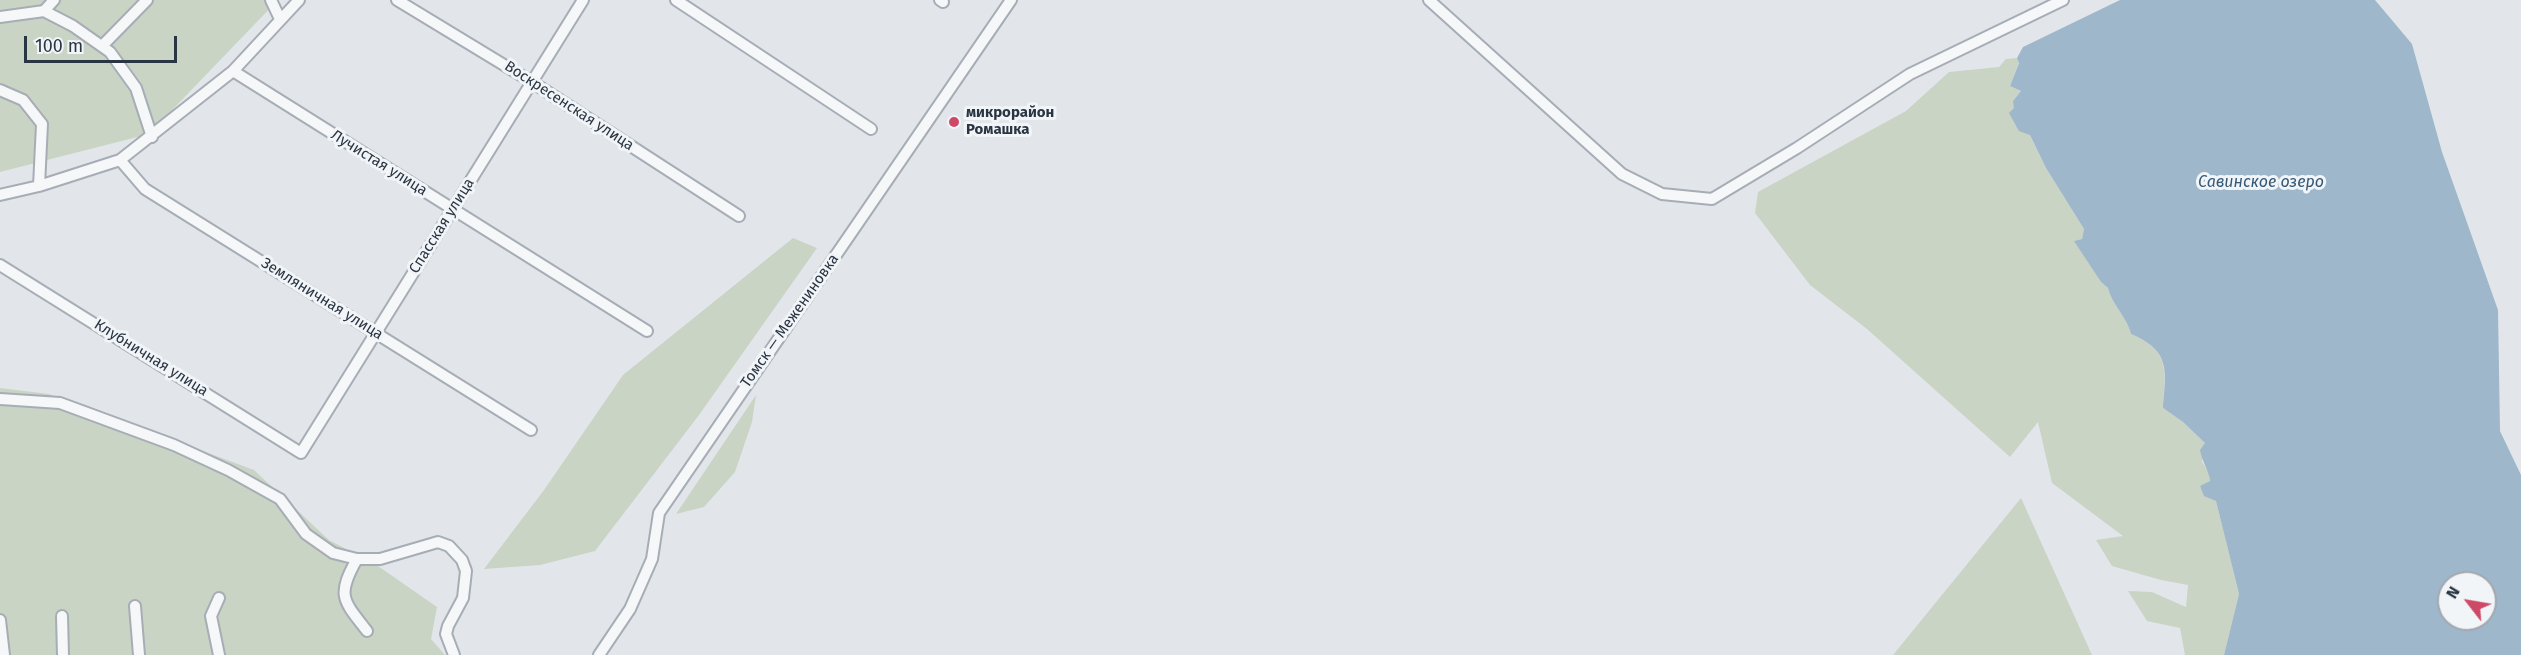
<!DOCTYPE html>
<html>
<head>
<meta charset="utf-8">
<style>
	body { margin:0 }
	#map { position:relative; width:2521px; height:655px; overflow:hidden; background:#e2e6eb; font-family:"Fira Sans",sans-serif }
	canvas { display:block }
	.north { position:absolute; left:2437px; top:571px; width:60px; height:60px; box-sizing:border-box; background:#f2f5f8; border:2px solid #a2a8b0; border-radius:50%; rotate:301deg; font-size:16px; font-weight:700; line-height:24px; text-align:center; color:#2a3543 }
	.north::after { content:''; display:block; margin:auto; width:21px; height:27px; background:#ce4968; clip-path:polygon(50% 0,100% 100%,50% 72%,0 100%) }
	.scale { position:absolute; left:24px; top:36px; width:153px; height:27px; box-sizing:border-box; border:3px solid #2a3543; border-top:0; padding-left:8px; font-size:18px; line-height:21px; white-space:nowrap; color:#2a3543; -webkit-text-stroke:4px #f2f5f8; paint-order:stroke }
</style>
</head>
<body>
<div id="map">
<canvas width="2521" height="655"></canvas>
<div class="north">N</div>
<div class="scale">100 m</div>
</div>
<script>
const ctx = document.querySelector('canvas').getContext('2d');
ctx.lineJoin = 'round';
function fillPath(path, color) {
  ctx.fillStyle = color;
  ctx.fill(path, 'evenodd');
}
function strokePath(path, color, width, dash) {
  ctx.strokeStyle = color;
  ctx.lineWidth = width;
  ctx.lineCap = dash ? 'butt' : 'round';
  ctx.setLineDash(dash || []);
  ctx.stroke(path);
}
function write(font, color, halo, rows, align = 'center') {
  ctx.font = font + ' "Fira Sans",sans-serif';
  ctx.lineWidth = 6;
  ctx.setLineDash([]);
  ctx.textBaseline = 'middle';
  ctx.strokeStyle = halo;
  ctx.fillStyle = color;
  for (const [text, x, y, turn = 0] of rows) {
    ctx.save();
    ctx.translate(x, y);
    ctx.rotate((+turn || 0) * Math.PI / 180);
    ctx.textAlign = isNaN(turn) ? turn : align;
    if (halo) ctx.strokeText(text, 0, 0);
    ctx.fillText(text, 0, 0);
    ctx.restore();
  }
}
fillPath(new Path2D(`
	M0 0H278L149 134 0 172Z
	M2017 58 2019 62 2010 86 2021 91 2013 101 2046 168 2084 229 2082 239 2075 241 2101 282 2108 288C2112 305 2127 317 2131 334 2171 351 2165 370 2163 408L2183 422 2205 443 2202 462 2209 472 2210 481 2200 487 2216 501 2239 594 2224 655H2185L2180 628 2147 621 2128 591 2152 592 2186 607 2188 585 2161 580 2112 566 2096 540 2123 536 2052 483 2038 422 2010 457 1867 329 1810 285 1755 213 1758 192 1906 111 1949 72 1999 67 2006 59Z
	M793 238 817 248 699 415 595 551 540 565 484 569 544 490 623 375Z
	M0 388 49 394 254 470 329 540 378 566 437 607 431 639 445 655H0Z
	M756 395 752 422 735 472 704 507 676 514Z
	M2021 498 2092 655H1893Z`), '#c9d4c4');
fillPath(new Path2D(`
	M2120 0H2375L2412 44 2442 152 2498 310 2500 431 2521 475V655H2224L2239 594 2216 501 2204 496 2200 486 2210 481C2209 470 2202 462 2200 450L2205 443 2183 422 2163 408C2166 370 2171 351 2131 334 2127 317 2112 305 2108 288L2101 282 2074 241 2082 239 2084 229 2046 168 2030 135 2019 131 2009 113 2014 108 2013 101 2021 91 2010 86 2019 63 2017 58 2023 47ZM2449 583H2485V619H2449Z`), '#9eb7ca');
const minor = new Path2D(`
	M271 0 280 19
	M397 0 532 82 739 216
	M676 0 871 129
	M940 0 943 2
	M1429 0 1622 174 1662 194 1712 199 1797 148 1910 74 2063 0
	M44 11 54 0
	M0 17 44 11 73 26 110 52 136 88 152 137
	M102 46 147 0
	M233 71 647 331
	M0 90 23 100 42 124 39 186
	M120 160 145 189 531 430
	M0 195 39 186 120 160 233 71 299 0
	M0 265 301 453 583 0
	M0 399 60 403 174 445 228 470 280 499 306 534 333 553 357 559H380L438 542 449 546 462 560 466 571 463 598 448 626 446 634 454 655
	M357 559C336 596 343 600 367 631
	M219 598 211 616 219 655
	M135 606 139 655
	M62 616 63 655
	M0 620 4 655
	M599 655 630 609 652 559 659 513 1011 0`);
strokePath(minor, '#a7adb5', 14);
strokePath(minor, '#f5f7f9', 10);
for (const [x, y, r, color] of [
	[954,122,6,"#ce4968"]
]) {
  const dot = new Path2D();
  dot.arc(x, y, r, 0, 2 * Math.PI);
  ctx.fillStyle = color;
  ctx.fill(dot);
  strokePath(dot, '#f2f5f8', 2);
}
write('15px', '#2a3543', '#f2f5f8', [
	["Воскресенская улица",569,106,33],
	["Лучистая улица",379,163,32],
	["Спасская улица",442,226,-58],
	["Земляничная улица",322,299,32],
	["Томск — Межениновка",790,321,-55],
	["Клубничная улица",151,358,32]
]);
write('bold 15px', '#2a3543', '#f2f5f8', [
	["микрорайон",966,113],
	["Ромашка",966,130]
], 'left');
write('italic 16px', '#345877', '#f2f5f8', [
	["Савинское озеро",2261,183]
]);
</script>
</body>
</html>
